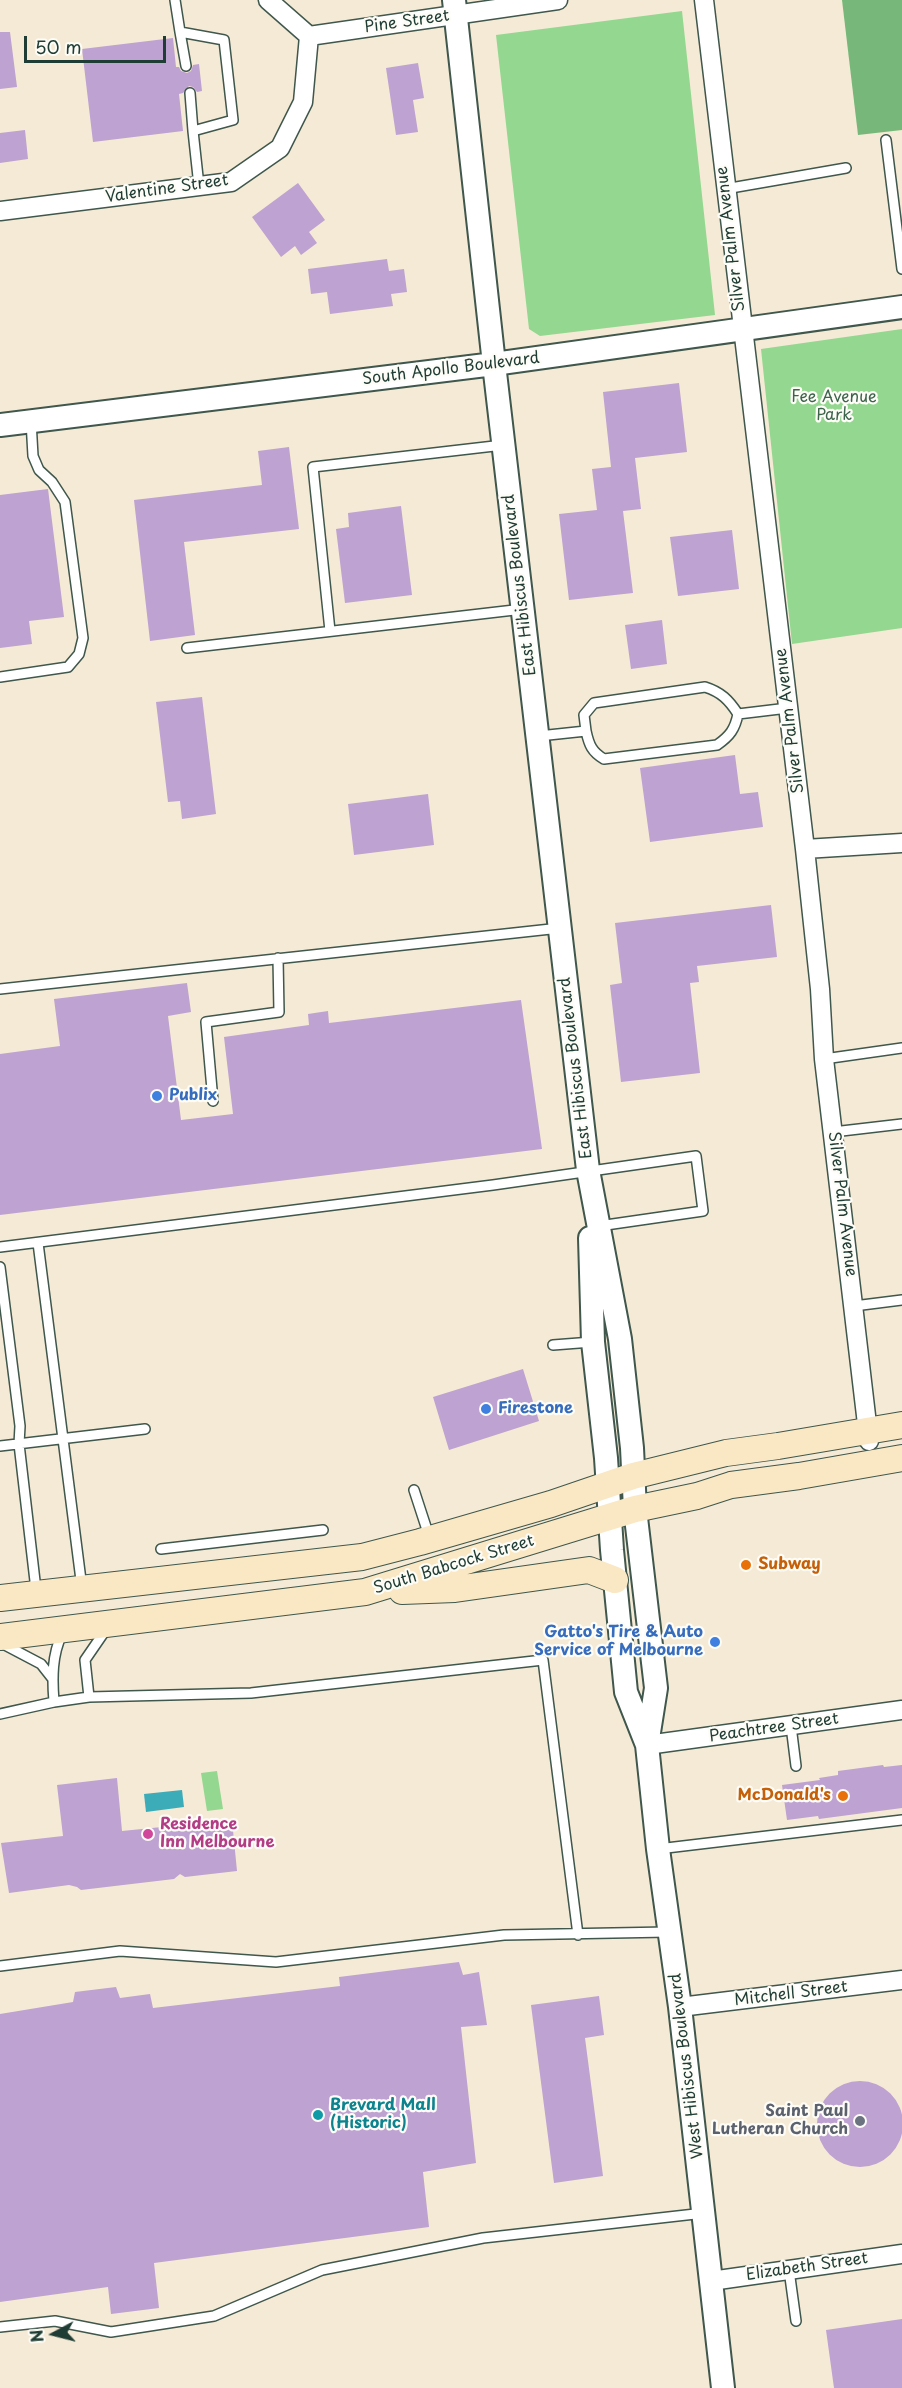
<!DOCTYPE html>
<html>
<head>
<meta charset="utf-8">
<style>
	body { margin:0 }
	#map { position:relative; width:902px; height:2388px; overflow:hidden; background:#f5ead5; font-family:"Playpen Sans",sans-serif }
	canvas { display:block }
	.north { position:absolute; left:24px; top:2304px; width:60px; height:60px; -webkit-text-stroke:4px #fdfcf7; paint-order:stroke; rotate:263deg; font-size:16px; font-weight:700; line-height:24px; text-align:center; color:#1f3d34 }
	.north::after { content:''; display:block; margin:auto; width:21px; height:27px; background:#1f3d34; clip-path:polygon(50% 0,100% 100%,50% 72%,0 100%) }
	.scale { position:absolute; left:24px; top:36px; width:142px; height:27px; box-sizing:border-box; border:3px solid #1f3d34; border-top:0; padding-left:8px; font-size:18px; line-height:21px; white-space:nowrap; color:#1f3d34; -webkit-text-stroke:4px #fdfcf7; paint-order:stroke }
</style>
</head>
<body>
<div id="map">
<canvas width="902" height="2388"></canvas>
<div class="north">N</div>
<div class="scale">50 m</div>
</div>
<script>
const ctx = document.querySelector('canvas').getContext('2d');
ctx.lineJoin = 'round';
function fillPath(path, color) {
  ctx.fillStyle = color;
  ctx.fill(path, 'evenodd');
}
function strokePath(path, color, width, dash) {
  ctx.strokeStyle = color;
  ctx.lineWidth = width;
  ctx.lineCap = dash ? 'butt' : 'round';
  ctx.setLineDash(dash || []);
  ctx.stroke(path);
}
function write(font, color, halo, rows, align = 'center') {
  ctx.font = font + ' "Playpen Sans",sans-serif';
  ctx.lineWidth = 4.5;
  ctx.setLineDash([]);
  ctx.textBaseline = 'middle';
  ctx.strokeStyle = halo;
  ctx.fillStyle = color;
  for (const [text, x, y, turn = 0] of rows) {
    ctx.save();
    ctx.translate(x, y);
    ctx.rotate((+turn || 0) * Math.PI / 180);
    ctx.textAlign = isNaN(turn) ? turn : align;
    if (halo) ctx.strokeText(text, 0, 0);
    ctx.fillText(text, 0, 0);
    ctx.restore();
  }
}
fillPath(new Path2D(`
	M682 11 715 315 540 336 529 329 496 35Z
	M902 329V628L792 644 761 349Z
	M217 1771 223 1809 207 1811 201 1773Z`), '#94d790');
fillPath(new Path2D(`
	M842 0H902V130L858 135Z`), '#77b87a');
fillPath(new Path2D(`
	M182 1790 184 1807 146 1812 144 1794Z`), '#3dacb9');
fillPath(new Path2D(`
	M0 32H10L17 87 0 89Z
	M173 38 176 67H179L181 71 187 73 191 71 193 65 199 64 202 91 197 92 193 87 189 86 183 93 179 94 183 131 93 142 82 49Z
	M418 63 424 98 413 100 418 132 396 135 386 68Z
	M25 130 28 159 0 163V133Z
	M298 183 325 220 309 232 317 243 301 255 295 246 281 257 252 217Z
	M387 259 389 271 404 269 407 292 391 294 393 306 330 314 327 292 311 294 308 269Z
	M679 383 687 452 635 458 641 509 623 511 633 593 569 600 559 514 597 510 592 469 611 467 603 392Z
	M289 447 299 529 184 542 195 635 150 641 134 500 262 485 258 451Z
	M48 489 64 617 29 621 32 644 0 648V495Z
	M401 506 412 595 345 603 336 529 349 527 348 513Z
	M732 530 739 589 678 596 670 537Z
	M662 620 667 664 631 669 625 625Z
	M202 697 216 814 182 819 180 801 168 802 156 702Z
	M735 755 740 794 758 792 763 827 650 842 640 768Z
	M428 794 434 845 354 855 348 804Z
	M771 905 777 957 697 966 699 982 690 983 700 1073 621 1082 610 985 622 983 615 923Z
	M187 983 191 1012 168 1016 181 1120 233 1114 224 1037 309 1025 308 1014 328 1011 329 1023 521 1000 542 1149 0 1215V1054L60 1046 54 999Z
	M523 1369 539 1421 449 1450 433 1397Z
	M883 1765 884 1767 902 1765V1808L819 1819 818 1816 787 1820 782 1785 820 1780 819 1778 838 1775V1771Z
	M117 1778 122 1831 232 1820 237 1871 185 1877 180 1874 174 1879 81 1890 77 1887 69 1885 9 1893 1 1843 63 1836 57 1785Z
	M459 1962 463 1975 479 1972 487 2025 461 2027 476 2163 423 2172 429 2227 154 2263 159 2308 111 2314 108 2287 0 2302V2014L73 2002 75 1992 116 1987 120 1998 150 1994 153 2008 340 1986 339 1977Z
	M599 1996 604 2035 585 2038 603 2176 554 2183 531 2005Z
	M817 2124a43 43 0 1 1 86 0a43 43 0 1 1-86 0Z
	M902 2319V2388H834L826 2330Z`), '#bea2d1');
const service = new Path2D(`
	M175 0 180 32 224 40 233 120 193 131 199 186
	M180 32 186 66
	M190 93 193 131
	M886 140 902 269
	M725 189 846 168
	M330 631 313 467 503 445
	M187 648 523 609
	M0 677 68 667 79 654 83 638 65 502 52 482 39 470 33 456 31 421
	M586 731C589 745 592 752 604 759L717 745C730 736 735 729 738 714
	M539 736 586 731 584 715 594 703 705 687C721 692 729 700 738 714L788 708
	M0 989 560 928
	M824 1059 902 1048
	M213 1101 206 1022 279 1012 278 958
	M833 1132 902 1124
	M38 1243 82 1588
	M0 1247 493 1185 696 1156 703 1211 599 1226
	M0 1267 20 1426 19 1444 35 1581 34 1592
	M854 1306 902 1300
	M553 1345 592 1342
	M0 1446 145 1429
	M414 1490 430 1539
	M161 1549 323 1530
	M3 1644 41 1664 52 1678
	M89 1697 85 1660 107 1628
	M54 1702C52 1678 52 1655 62 1634
	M0 1714 54 1702 89 1697 251 1693 543 1660 578 1935
	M791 1726 796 1766
	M658 1849 902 1820
	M0 1966 120 1951 276 1962 504 1935 668 1932
	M789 2270 796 2321
	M0 2327 55 2321 111 2332 214 2316 322 2270 483 2238 704 2213`);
const minor = new Path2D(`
	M268 0 309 36
	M704 0 805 849 820 989 824 1059 869 1441
	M309 36 558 0
	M0 211 231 182 280 148 303 102 309 36
	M805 849 902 843
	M647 1745 902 1710
	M680 2007 902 1980
	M711 2281 902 2254`);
const tertiary = new Path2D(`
	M454 0 494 364 588 1170 620 1339 632 1448 635 1509 656 1688 647 1745
	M0 425 494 364 902 307
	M590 1238 593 1342 606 1458 612 1550 626 1692 647 1745 658 1849 680 2007 723 2388`);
const secondary = new Path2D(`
	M402 1591 455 1589 589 1570 615 1580
	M0 1598 362 1557 420 1542 551 1504 633 1476 726 1453 778 1446 902 1425
	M0 1637 365 1592 635 1509 697 1496 731 1485 799 1476 902 1458`);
strokePath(service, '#3f574c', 12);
strokePath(minor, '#3f574c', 21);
strokePath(tertiary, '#3f574c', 26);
strokePath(secondary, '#3f574c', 28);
strokePath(service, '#fff', 9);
strokePath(minor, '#fff', 18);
strokePath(tertiary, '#fff', 22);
strokePath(secondary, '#fae7c3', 26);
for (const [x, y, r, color] of [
	[157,1096,6,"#3f7fe0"],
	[486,1409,6,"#3f7fe0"],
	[746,1565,6,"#e8710a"],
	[715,1642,6,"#3f7fe0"],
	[843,1796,6,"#e8710a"],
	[148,1834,6,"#d1479c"],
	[318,2115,6,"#0f9aa8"],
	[860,2121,6,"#6b7280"]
]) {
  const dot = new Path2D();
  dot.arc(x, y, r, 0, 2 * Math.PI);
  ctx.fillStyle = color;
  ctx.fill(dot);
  strokePath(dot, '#fdfcf7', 2);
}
write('16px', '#1f3d34', '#fdfcf7', [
	["Pine Street",407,22,-8],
	["Valentine Street",167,189,-8],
	["Silver Palm Avenue",731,239,-97],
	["South Apollo Boulevard",451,369,-7],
	["East Hibiscus Boulevard",520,585,-97],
	["Silver Palm Avenue",790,721,-97],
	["East Hibiscus Boulevard",576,1068,-97],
	["Silver Palm Avenue",842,1204,83],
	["South Babcock Street",454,1565,-17],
	["Peachtree Street",774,1728,-8],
	["Mitchell Street",791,1994,-7],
	["West Hibiscus Boulevard",687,2066,-97],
	["Elizabeth Street",807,2267,-8]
]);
write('16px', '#3c644b', '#fdfcf7', [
	["Fee Avenue",834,398],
	["Park",834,416]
]);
write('bold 16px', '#366cbe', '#fdfcf7', [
	["Publix",169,1096],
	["Firestone",498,1409],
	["Gatto's Tire & Auto",703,1633,"right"],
	["Service of Melbourne",703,1651,"right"]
], 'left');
write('bold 16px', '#c56008', '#fdfcf7', [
	["Subway",758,1565],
	["McDonald's",831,1796,"right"]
], 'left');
write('bold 16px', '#b23c85', '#fdfcf7', [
	["Residence",160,1825],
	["Inn Melbourne",160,1843]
], 'left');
write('bold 16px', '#0d838f', '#fdfcf7', [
	["Brevard Mall",330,2106],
	["(Historic)",330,2124]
], 'left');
write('bold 16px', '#5b616d', '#fdfcf7', [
	["Saint Paul",848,2112],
	["Lutheran Church",848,2130]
], 'right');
</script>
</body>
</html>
